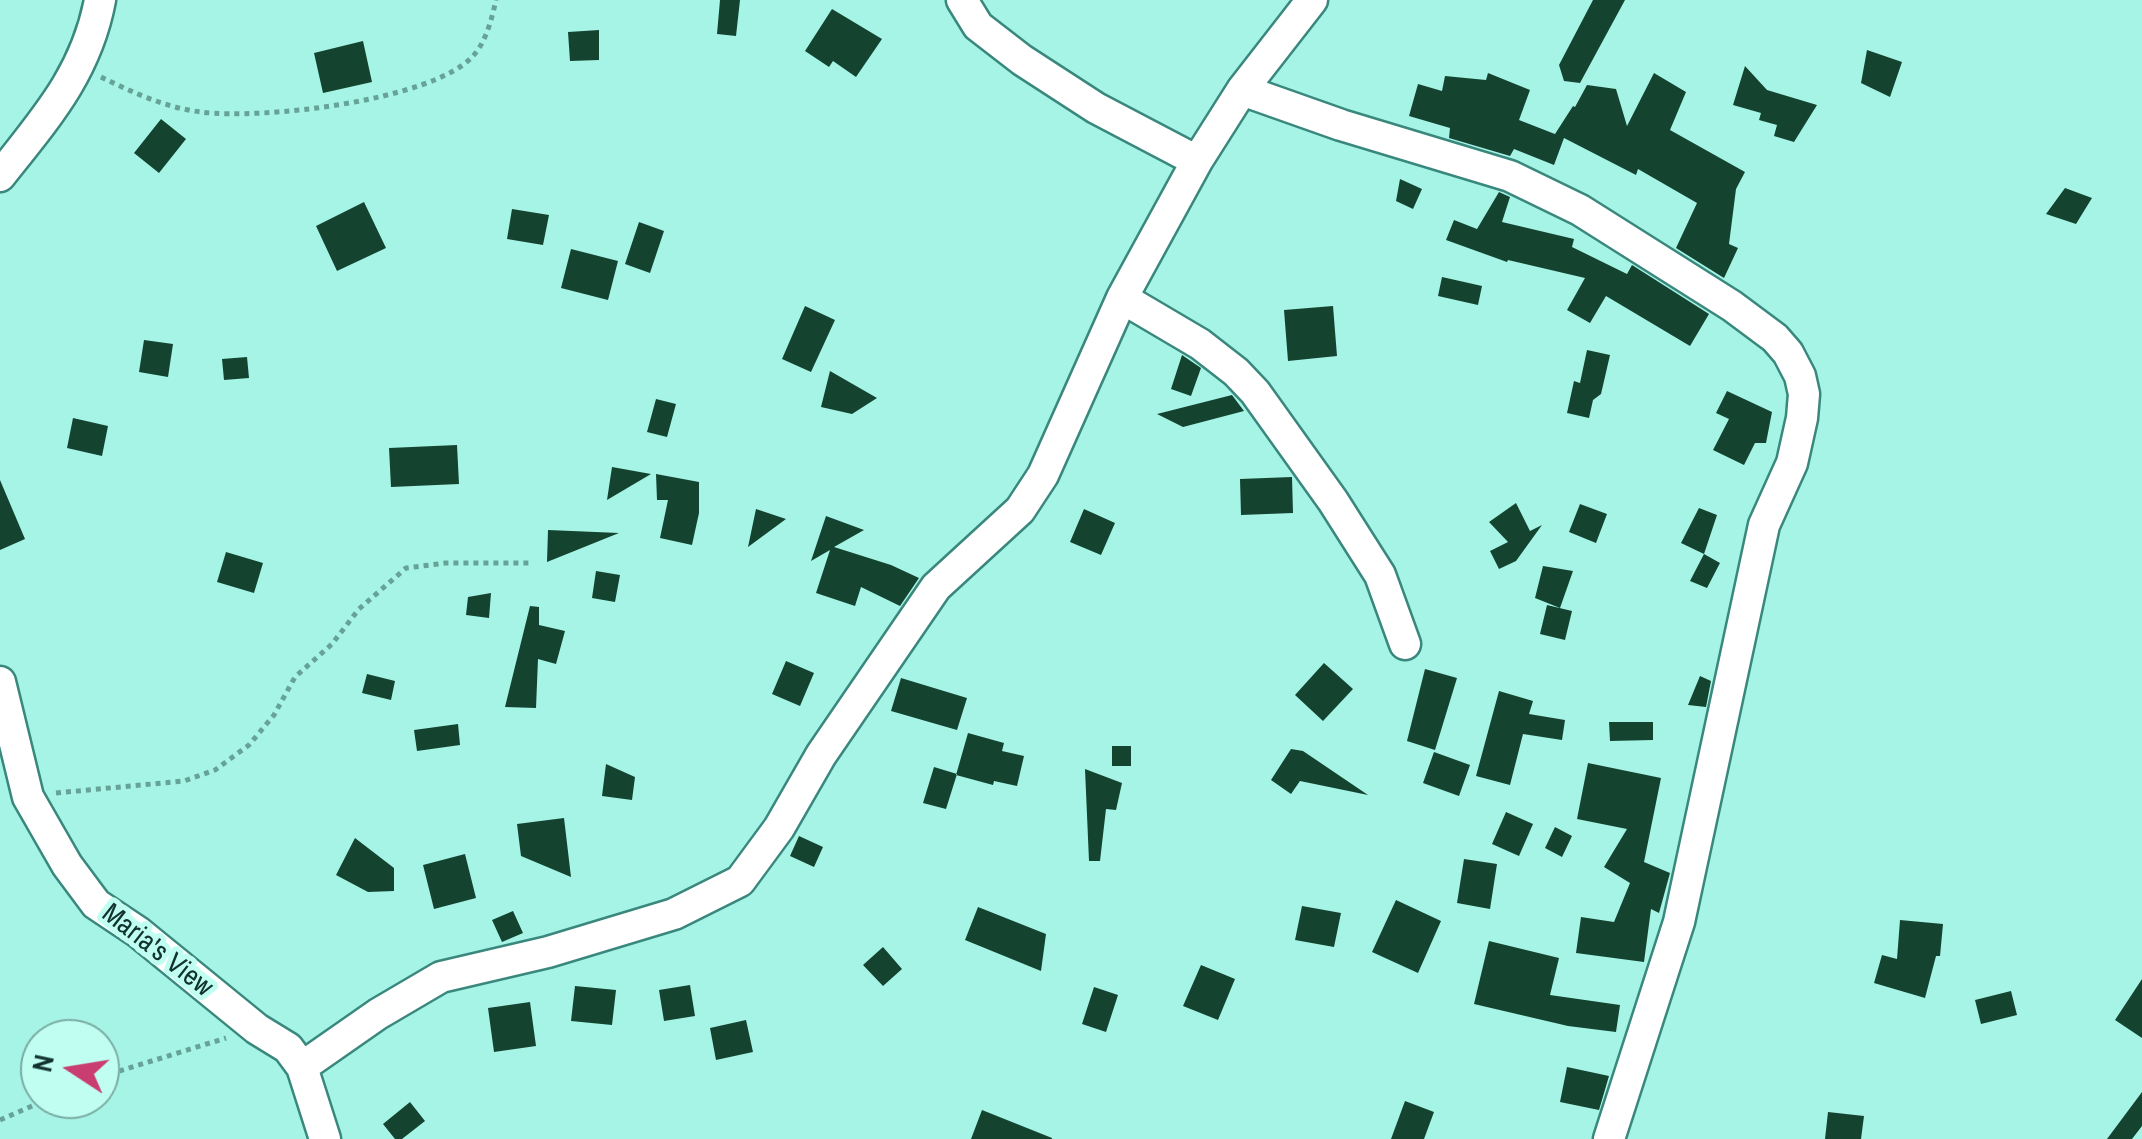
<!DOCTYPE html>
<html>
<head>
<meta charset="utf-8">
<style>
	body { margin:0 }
	#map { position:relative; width:2142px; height:1139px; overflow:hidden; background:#a6f4e6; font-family:"Archivo Narrow",sans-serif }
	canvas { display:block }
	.north { position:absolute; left:20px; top:1019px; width:100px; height:100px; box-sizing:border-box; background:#c0fef2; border:2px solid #7aaca3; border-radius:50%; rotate:282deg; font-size:28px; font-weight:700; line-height:40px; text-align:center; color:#11322d }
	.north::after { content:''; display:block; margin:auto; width:35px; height:45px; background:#c93d70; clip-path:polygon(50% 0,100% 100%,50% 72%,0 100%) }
</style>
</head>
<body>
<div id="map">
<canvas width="2142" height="1139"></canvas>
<div class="north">N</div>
</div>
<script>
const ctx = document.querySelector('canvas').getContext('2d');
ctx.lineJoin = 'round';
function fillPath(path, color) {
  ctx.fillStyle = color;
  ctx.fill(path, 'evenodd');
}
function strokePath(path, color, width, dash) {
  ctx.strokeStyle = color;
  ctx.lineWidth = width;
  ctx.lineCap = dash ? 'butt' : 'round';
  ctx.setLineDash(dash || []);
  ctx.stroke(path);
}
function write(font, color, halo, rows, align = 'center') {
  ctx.font = font + ' "Archivo Narrow",sans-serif';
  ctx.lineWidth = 10;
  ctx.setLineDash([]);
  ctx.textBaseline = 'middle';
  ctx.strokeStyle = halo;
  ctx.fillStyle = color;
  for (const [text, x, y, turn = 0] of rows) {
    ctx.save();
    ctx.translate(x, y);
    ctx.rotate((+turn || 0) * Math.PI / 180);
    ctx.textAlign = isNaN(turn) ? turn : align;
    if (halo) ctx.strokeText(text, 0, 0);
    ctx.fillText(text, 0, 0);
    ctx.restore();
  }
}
fillPath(new Path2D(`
	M720 0H740L736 36 717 34Z
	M1593 0H1625L1580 83 1564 81 1559 65Z
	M832 9 882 39 856 77 833 61 829 67 805 51Z
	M599 30V60L570 61 568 32Z
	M363 41 372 82 323 93 314 53Z
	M1867 50 1902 62 1890 97 1861 83Z
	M1745 66 1767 90 1817 105 1794 142 1774 136 1777 125 1759 120 1761 113 1733 105Z
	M1488 73 1530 90 1519 120 1560 136 1555 134 1573 106 1575 107 1587 85 1616 89 1627 126 1654 73 1686 92 1670 130 1745 172 1736 189 1729 244 1738 248 1724 278 1676 248 1697 203 1638 169 1636 175 1564 138 1554 165 1514 149 1510 156 1449 138 1450 128 1409 116 1418 84 1442 91 1445 76 1486 80Z
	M161 119 186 139 159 173 134 153Z
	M1400 179 1422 189 1413 209 1396 201Z
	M2065 188 2092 198 2076 224 2046 214Z
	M1499 192 1510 197 1502 222 1574 239 1572 247 1627 274 1632 265 1709 314 1690 346 1606 296 1590 323 1567 310 1585 278 1508 260 1507 262 1446 240 1454 220 1477 229Z
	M364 202 386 248 337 271 316 226Z
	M512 209 549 215 543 245 507 239Z
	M639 222 664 231 650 273 625 264Z
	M571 249 618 261 608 300 561 288Z
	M1442 277 1482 286 1478 305 1438 296Z
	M805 306 835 320 811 372 782 359Z
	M1333 306 1337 356 1288 361 1284 310Z
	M144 340 173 344 168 377 139 372Z
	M1587 350 1610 355 1601 394 1593 400 1589 418 1567 413 1574 381 1580 383Z
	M1182 355 1201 368 1191 396 1171 389Z
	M247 357 249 378 224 380 222 359Z
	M830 371 877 398 852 414 821 407Z
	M1727 391 1772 412 1766 443H1755L1744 465 1713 450 1729 419 1716 413Z
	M1232 395 1244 411 1183 427 1157 414Z
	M656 399 676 404 667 437 647 432Z
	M73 418 108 426 102 456 67 448Z
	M457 445 459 484 391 487 389 448Z
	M612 467 651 474 607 500Z
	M656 474 699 482V513L692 545 660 538 668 500H657Z
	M1292 477 1293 513 1241 515 1240 479Z
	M0 480 25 539 0 550Z
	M1516 503 1530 531 1542 525 1516 561 1499 569 1490 551 1508 542 1489 522Z
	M1580 504 1607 514 1596 543 1569 532Z
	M1699 508 1717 515 1704 554 1681 543Z
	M756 509 786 519 748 547Z
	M1084 509 1115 523 1101 555 1070 542Z
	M826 516 864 530 834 547 891 565 919 578 900 606 861 587 855 606 816 593 830 550 811 561Z
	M548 530 619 533 547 562Z
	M226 552 263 563 254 593 217 582Z
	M1704 554 1720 563 1707 588 1690 581Z
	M1543 566 1573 571 1560 608 1535 598Z
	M596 571 620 575 615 602 592 598Z
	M491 593 489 618 466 615 468 597Z
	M1547 605 1572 611 1565 640 1540 634Z
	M530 606 539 607V625L565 631 556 664 538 659 536 708 505 707Z
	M786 661 814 673 800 706 772 694Z
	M1324 663 1353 689 1323 721 1295 695Z
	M1425 669 1457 678 1435 750 1407 741Z
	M367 674 395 681 391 700 362 693Z
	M1700 676 1711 681 1706 707 1688 705Z
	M901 678 967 698 957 730 891 711Z
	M1499 691 1533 701 1529 714 1565 720 1562 740 1523 734 1510 785 1476 776Z
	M1609 722H1653V740L1610 741Z
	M458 724 460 745 417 751 414 730Z
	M968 733 1004 743 1002 751 1024 756 1017 786 994 781 993 785 956 775Z
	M1112 746H1131V766H1112Z
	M1291 749 1303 751 1368 795 1300 781 1291 794 1271 780Z
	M1434 752 1470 765 1459 796 1423 783Z
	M1588 763 1661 778 1644 862 1670 873 1659 913 1651 909 1644 962 1576 953 1581 917 1614 922 1630 883 1604 867 1627 829 1577 819Z
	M606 764 635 777 632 800 602 796Z
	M934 767 957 774 946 809 923 803Z
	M1085 769 1122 783 1116 810 1106 809 1100 861H1089Z
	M1506 812 1533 824 1519 856 1492 844Z
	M564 818 571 877 521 856 517 824Z
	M1555 827 1572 836 1562 857 1545 848Z
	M799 836 823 847 814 867 790 856Z
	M355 838 394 868V891L368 892 336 875Z
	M465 854 476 898 434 909 423 865Z
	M1464 859 1497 864 1490 909 1457 903Z
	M1396 900 1441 921 1418 973 1372 952Z
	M1302 906 1341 913 1334 947 1295 940Z
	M978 907 1046 934 1041 971 965 940Z
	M513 911 523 933 502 942 492 920Z
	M1900 920 1943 924 1940 956H1936L1925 998 1874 983 1882 955 1897 959Z
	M1489 941 1559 958 1550 995 1620 1005 1616 1032 1568 1026 1474 1004Z
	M883 947 902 969 883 986 863 965Z
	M1201 965 1235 979 1218 1020 1183 1006Z
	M2142 979V1038L2115 1020Z
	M690 985 695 1016 664 1021 659 990Z
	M575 986 616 990 612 1025 571 1021Z
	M1094 987 1118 995 1106 1032 1082 1024Z
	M2011 991 2017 1015 1981 1024 1975 1000Z
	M530 1002 536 1046 494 1052 488 1008Z
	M746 1020 753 1052 716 1060 710 1028Z
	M1567 1067 1609 1076 1599 1110 1560 1102Z
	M2142 1092V1126L2132 1139H2107Z
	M1405 1101 1434 1112 1424 1139H1391Z
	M410 1102 425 1121 402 1139H395L383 1124Z
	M982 1110 1052 1138V1139H971Z
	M1828 1112 1864 1116 1861 1139H1825Z`), '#144430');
const street = new Path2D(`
	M962 0 978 26 1022 60 1096 108 1197 161
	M1242 90 1341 125 1510 176 1580 210 1732 306 1775 338 1788 353 1800 376 1804 394 1802 418 1792 463 1764 525 1679 922 1609 1139
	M0 176C45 119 86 74 100 0
	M1122 298 1200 344 1236 372 1255 392 1333 501 1380 575 1405 644
	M0 682 28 797 67 865 96 904 138 932 257 1029 288 1048 302 1067 325 1139
	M302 1067 378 1014 441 977 548 952 674 914 740 881 779 828 821 755 936 587 1020 510 1043 475 1122 298 1197 161 1242 90 1312 0`);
strokePath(street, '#3a887d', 35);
strokePath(new Path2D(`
	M101 77C132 92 166 108 201 112 261 120 432 101 473 56 486 42 492 18 496 0
	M56 793 184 781 215 770 249 745 274 715 295 677 332 644 359 609 406 568 446 563H530
	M100 1077 226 1038
	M0 1120 48 1099`), '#67a298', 5, [5, 5]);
strokePath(street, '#fff', 30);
write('28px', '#11322d', '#c0fef2', [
	["Maria's View",157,951,38]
]);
</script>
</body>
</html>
